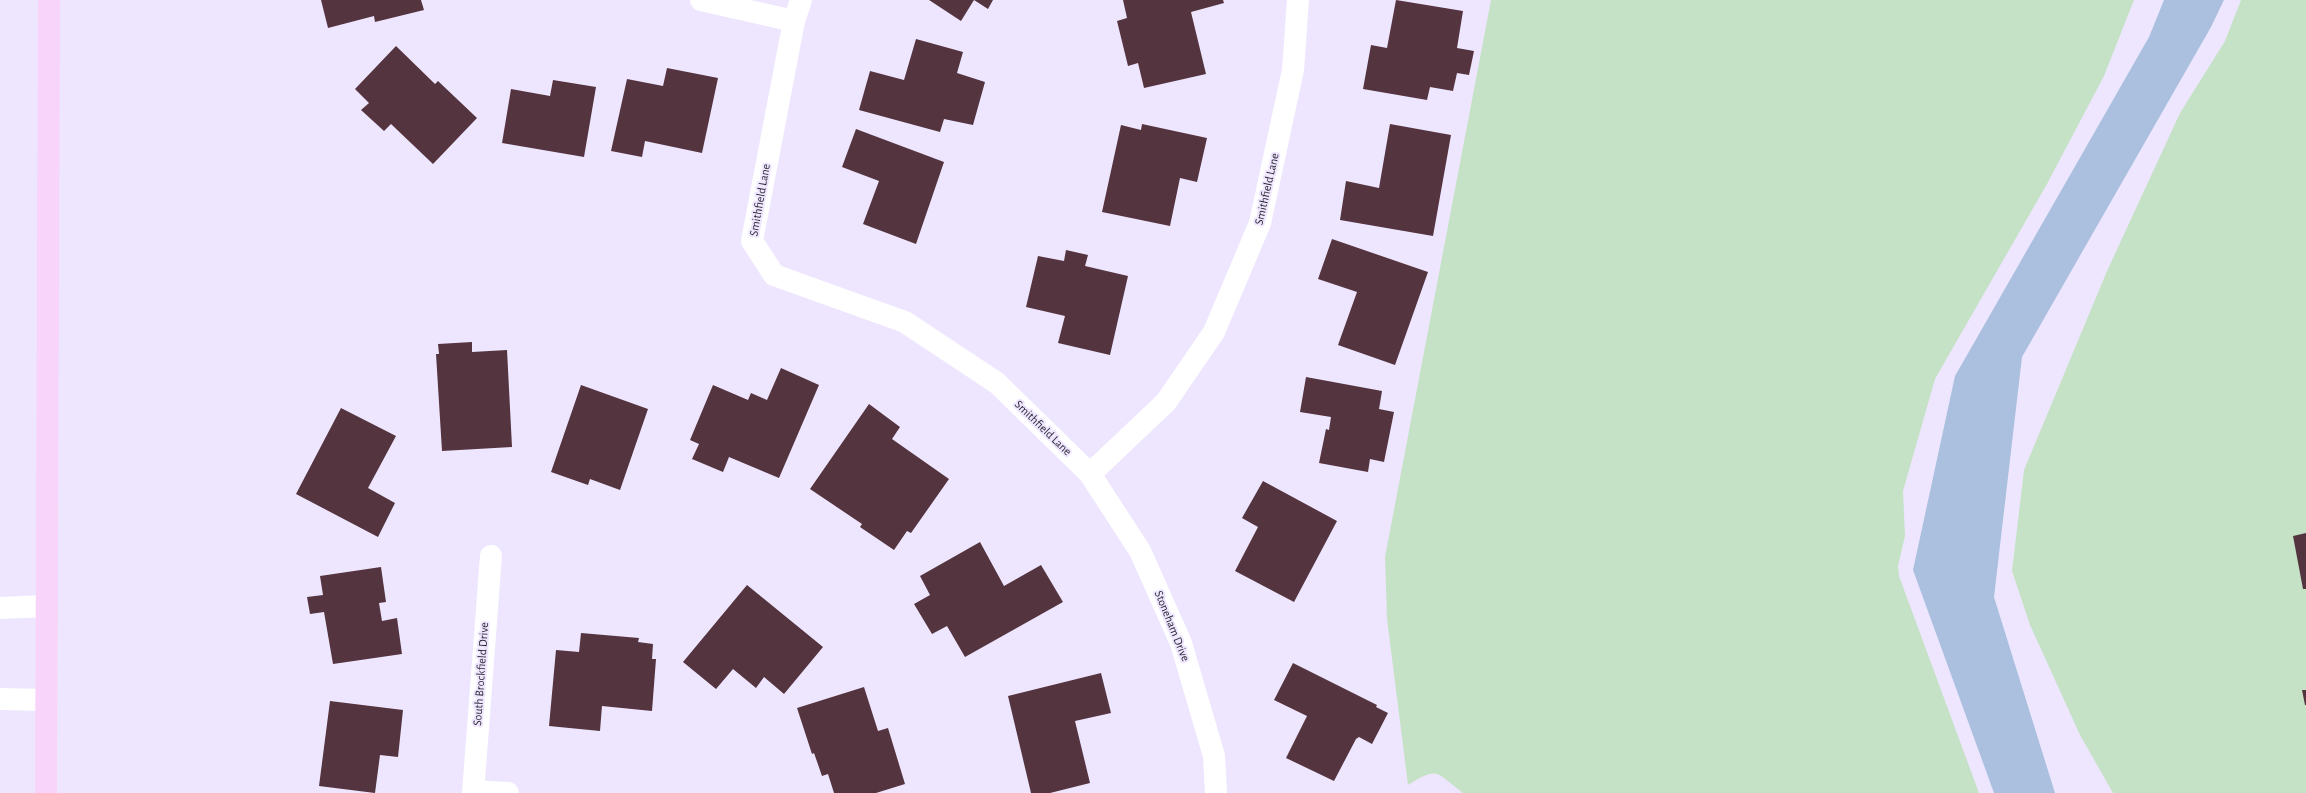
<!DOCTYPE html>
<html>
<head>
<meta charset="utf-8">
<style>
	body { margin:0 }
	canvas { display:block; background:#eee6fe }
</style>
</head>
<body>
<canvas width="2306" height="793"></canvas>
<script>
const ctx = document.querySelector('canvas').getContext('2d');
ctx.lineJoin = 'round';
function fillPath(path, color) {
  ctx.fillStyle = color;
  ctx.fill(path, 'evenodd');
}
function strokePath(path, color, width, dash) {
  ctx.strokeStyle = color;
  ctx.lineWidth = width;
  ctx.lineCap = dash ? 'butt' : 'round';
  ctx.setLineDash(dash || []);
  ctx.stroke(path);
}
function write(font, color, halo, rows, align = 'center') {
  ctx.font = font + ' "Alegreya Sans",sans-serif';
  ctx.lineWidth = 4;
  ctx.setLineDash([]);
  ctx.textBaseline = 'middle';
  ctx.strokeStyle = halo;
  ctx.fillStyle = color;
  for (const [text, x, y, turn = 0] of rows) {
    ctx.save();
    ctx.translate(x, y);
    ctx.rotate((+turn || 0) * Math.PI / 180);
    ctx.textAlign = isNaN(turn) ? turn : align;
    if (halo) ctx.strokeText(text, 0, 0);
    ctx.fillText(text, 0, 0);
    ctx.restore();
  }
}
fillPath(new Path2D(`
	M1491 0H2134L2104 76 2047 184 1935 379 1903 491 1905 536 1898 566 1899 576 1979 793H1463C1435 772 1439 766 1408 785L1387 619 1385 557Z
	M2241 0H2306V793H2113L2080 735 2030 625 2012 571 2024 470 2107 271 2180 113 2225 41Z`), '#c5e2c6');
fillPath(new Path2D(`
	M2164 0H2224L2211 27 2022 357 1994 597 2055 793H1994L1913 570 1955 376 2149 37Z`), '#aac0de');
fillPath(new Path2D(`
	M321 0H421L424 10 375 22 374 16 328 28Z
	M929 0H993L988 9 974 0 961 21Z
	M1123 0H1223L1224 3 1191 12 1206 74 1144 88 1138 63 1128 66 1117 21 1127 18Z
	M1396 0 1463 11 1457 48 1474 51 1469 75 1457 73 1453 91 1430 87 1427 100 1363 89 1371 45 1387 48Z
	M916 39 963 52 957 73 985 82 973 125 944 119 940 132 859 110 870 71 904 80Z
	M396 46 435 84 438 81 477 118 433 164 391 124 384 131 361 110 369 103 355 89Z
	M667 68 718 78 702 153 645 141 642 157 611 151 627 79 663 86Z
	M553 80 596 87 584 157 502 143 511 89 550 96Z
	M1142 124 1207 138 1197 182 1180 178 1170 226 1102 212 1121 125 1141 130Z
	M1390 124 1451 135 1433 236 1340 220 1346 181 1379 188Z
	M856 129 944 162 916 244 863 224 879 181 842 167Z
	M1332 239 1428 272 1395 365 1338 345 1357 292 1318 279Z
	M1066 250 1088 255 1085 266 1128 276 1110 355 1058 343 1065 316 1026 307 1038 256 1064 261Z
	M472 342V352L507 350 512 447 442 451 436 354H439L438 344Z
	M781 368 819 385 779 478 729 457 723 472 692 459 699 444 690 440 713 385 748 400 751 393 767 400Z
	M1306 377 1382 391 1379 409 1394 412 1384 462 1370 459 1368 472 1319 463 1326 429 1329 430 1331 417 1300 412Z
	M581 385 648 409 620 490 590 479 588 485 551 472Z
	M869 404 900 427 892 439 949 479 911 533 907 531 894 550 860 527 862 524 810 489Z
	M341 408 396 436 368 488 395 503 378 537 296 494Z
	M1263 481 1337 521 1294 602 1235 571 1258 527 1242 518Z
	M2306 533V589H2303L2293 536Z
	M980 542 1004 586 1041 565 1063 602 965 657 947 626 932 634 914 604 930 595 920 576Z
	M381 567 386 602 379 603 382 621 397 618 402 654 333 664 324 612 310 614 307 597 323 595 320 576Z
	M747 585 823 647 784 694 764 677 756 688 733 669 716 689 683 662Z
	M581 633 639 638 638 642 653 644 652 659H656L652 711 602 706 600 731 549 726 556 650 579 652Z
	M1293 663 1377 705 1376 707 1388 713 1372 744 1359 737 1356 739 1334 781 1286 758 1307 716 1274 700Z
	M1101 673 1111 713 1075 721 1090 783 1050 793H1031L1008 696Z
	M864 687 878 731 888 728 905 784 876 793H834L828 774 822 776 814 753 812 754 797 708Z
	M2302 690H2306V705H2305Z
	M330 701 403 710 398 757 380 755 375 793 319 786Z`), '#54343f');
strokePath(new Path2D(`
	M701 0 794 21
	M801 0 794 21 752 241 774 275 905 322 997 383 1090 474 1140 551 1181 643 1214 756 1216 793
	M1090 474 1166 402 1214 332 1260 223 1293 70 1298 0
	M0 608 46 606
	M0 699 46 700
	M473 791 508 793
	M473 793 491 556`), '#fff', 22);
strokePath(new Path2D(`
	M46 793 49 0`), '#f8d4fa', 22);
write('12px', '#2a2631', '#eee6fe', [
	["Smithfield Lane",1267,189,-77],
	["Smithfield Lane",760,200,-80],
	["Smithfield Lane",1043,428,44],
	["Stoneham Drive",1172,626,68],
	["South Brockfield Drive",481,674,-86]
]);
</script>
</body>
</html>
